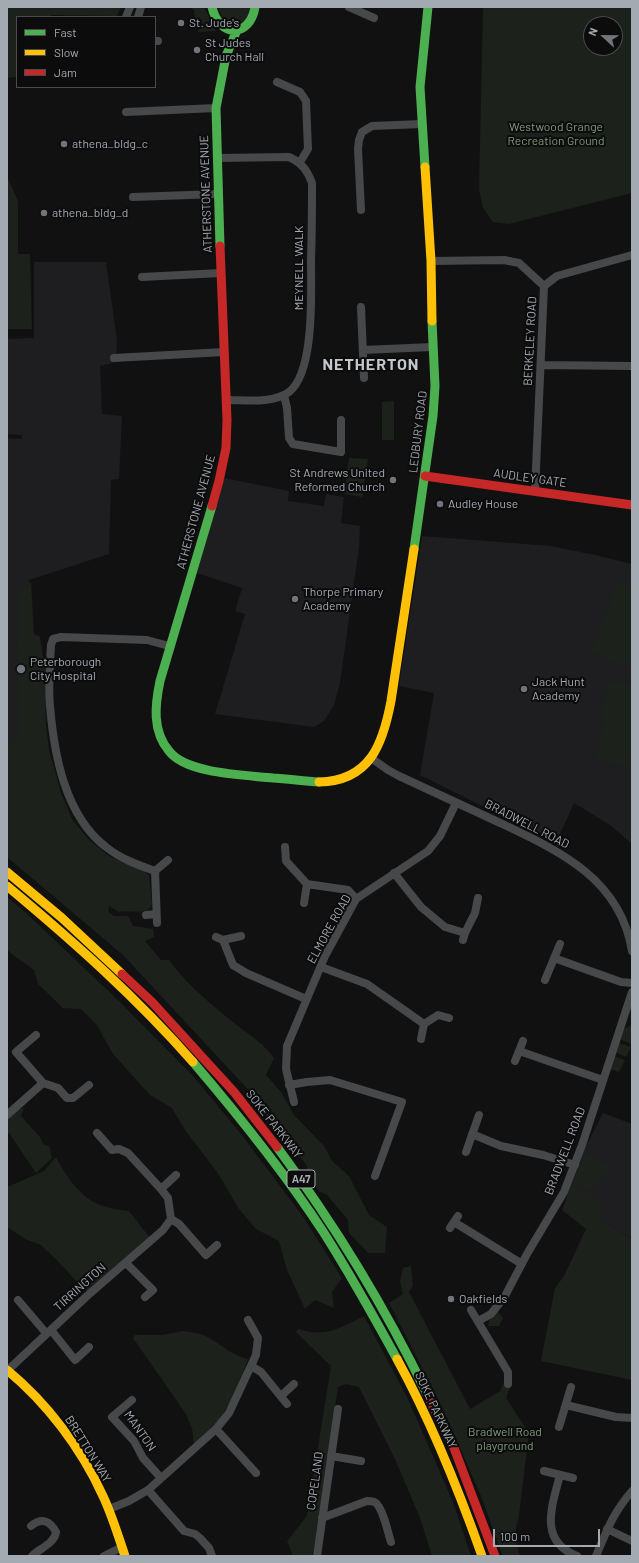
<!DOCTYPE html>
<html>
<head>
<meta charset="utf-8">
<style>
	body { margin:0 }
	#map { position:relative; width:639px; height:1563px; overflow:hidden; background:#111112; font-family:Barlow,sans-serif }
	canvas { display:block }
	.frame { position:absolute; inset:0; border:8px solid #a4aab1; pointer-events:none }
	.legend { position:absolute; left:16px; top:16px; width:140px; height:72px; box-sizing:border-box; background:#0c0c0d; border:1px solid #494b4f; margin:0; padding:5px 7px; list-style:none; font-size:12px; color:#a4aab1 }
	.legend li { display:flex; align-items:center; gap:8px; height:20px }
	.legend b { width:20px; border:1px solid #494b4f }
	.north { position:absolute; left:583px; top:16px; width:40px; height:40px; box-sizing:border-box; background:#0c0c0d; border:1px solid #494b4f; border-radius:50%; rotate:292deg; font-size:11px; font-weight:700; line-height:16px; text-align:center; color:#a4aab1 }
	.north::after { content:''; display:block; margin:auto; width:14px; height:18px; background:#717479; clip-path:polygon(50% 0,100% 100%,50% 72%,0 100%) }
	.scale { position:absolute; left:493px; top:1529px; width:107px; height:18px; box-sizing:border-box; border:2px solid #a4aab1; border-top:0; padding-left:5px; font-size:12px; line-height:14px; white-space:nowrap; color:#a4aab1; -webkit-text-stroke:3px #0c0c0d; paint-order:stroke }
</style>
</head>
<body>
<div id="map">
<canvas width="639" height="1563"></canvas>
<div class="frame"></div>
<ul class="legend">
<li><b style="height:5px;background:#4caf50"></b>Fast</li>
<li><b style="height:5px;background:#ffc107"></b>Slow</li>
<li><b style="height:5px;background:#c62828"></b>Jam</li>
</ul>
<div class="north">N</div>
<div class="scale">100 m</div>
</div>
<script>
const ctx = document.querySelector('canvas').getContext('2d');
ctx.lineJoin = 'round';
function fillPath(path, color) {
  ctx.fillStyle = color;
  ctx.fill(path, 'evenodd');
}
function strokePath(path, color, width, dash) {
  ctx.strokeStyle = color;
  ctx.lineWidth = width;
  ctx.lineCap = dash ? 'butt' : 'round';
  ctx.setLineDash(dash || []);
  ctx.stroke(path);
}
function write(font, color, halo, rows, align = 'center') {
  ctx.font = font + ' Barlow,sans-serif';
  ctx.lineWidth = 4;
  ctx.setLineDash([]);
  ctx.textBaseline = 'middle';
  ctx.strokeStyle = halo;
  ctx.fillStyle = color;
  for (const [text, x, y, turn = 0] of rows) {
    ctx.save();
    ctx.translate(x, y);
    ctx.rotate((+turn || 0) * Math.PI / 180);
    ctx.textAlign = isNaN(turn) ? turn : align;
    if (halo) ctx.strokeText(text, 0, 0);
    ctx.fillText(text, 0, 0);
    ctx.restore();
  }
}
fillPath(new Path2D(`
	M34 262H106L117 340 116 362 100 366 102 414 122 416 119 479 111 480 109 554 29 580 41 758 7 810V438L22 439V435L7 434V339L34 338Z
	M224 478 289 491 288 501 324 506 326 494 344 497 341 523 360 526 359 547 340 683 334 705 324 721 314 727 215 714 245 614 235 611 242 588 197 573Z
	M422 536 551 546 595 555 632 564V844L610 825 574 803 556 843 420 775 434 693 399 686Z
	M603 1113 632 1124V1239L566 1199 583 1152Z`), '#1e1e20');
fillPath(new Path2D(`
	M7 7H121L117 16 51 15V17H17V77L7 78Z
	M190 7H204L216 31 198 32 202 23 200 21H195L194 10Z
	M219 7H252C248 29 221 30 219 7Z
	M483 7H632V193L509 224 493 222 483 208 479 189ZM591 24H615V48H591Z
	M7 176 18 201V254H30L32 329H7Z
	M394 401V440H382V402Z
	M349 458 368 459 362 497 344 494Z
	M31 581 34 634 40 637 45 672 46 725 49 750 61 793 72 819 89 840 109 856 144 871 149 875 152 904C149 916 129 910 119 912L109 906 108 911 114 916H128L133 926 153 929 154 937 145 941 161 960H169C188 986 213 1006 238 1026 251 1036 264 1044 274 1058L266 1075 282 1093 294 1115 324 1146 333 1162 349 1176 369 1215 387 1227 385 1253H368L349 1233 348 1220 327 1195 319 1191 307 1174V1166L299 1155 274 1129 256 1098 123 955 7 857V746L18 735 19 700 17 690 19 592Z
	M618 581 632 586V668L591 653Z
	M609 680 632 685V768L596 760 605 718 601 717Z
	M7 897 25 912 118 1000 194 1077 241 1134 304 1218 342 1278 332 1292 334 1308 315 1300 305 1309 287 1270 279 1241 256 1229 239 1209 217 1172 185 1130 172 1108 150 1095 113 1054 96 1024 81 1009 63 1008 38 984 34 970 13 955 7 949Z
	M630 1026H632L631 1044 620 1039 624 1029Z
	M619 1043 631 1047 626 1057 615 1052Z
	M614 1056 625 1060 619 1072 610 1069Z
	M24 1108 21 1116 40 1137 43 1144 49 1146 52 1158 36 1173 9 1133 7 1134V1120L17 1110Z
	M584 1153 597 1157 598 1160 606 1163V1166L612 1169 613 1172 598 1180 594 1191 573 1183Z
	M56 1157C64 1173 80 1197 98 1204 107 1208 119 1210 129 1211L150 1238 88 1294 57 1260 41 1245 25 1239 7 1227V1187L44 1171Z
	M572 1185C583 1191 597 1194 603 1205L598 1218 632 1239V1380L541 1361 555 1288 564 1276 586 1229 562 1210Z
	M411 1266 413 1286 409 1292 470 1409 500 1391 504 1382 511 1385 506 1398 529 1433 518 1523 517 1520 515 1538 520 1556H503L481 1496 442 1407 389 1303 403 1294 400 1281 403 1268Z
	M497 1311 503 1318 499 1326H488L490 1317Z
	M364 1316 407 1397 453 1502 471 1556H432L420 1518 395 1459 359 1387 346 1384 338 1387 317 1533 312 1556H293L287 1541 307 1516 331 1366 296 1332 298 1329C326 1338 340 1328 364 1316Z
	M183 1331C193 1332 203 1334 211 1339 225 1347 231 1355 248 1359L233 1400C226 1405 225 1412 220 1419 212 1428 203 1436 194 1445L192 1428 186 1414 133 1338 135 1335H162Z`), '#1c211c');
strokePath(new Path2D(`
	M349 7 374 18
	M126 17 130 7
	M138 17 141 7
	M155 41H158
	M277 82 300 92 306 101 308 149 300 162
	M126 112 216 108
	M217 158 289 157C302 163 307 170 312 183 312 208 312 234 311 259 311 291 315 372 289 392 272 404 246 400 226 400
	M133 197 218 194
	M361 210 358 149 359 140 362 132 372 126 422 124
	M431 261 504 260 519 263 544 286
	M142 277 221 273
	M361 307 364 378
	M363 350 432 347
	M114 358 224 352
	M541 365 632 366
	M284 395 287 408 289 438 293 444 341 452V420
	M535 491 544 286 557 276 632 255
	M371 758 388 770 399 776C432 791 464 806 496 821 557 850 620 877 632 951
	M285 847 286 861 307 884 348 890 356 899
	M155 871C138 865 121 859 106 847 65 816 54 754 50 706 48 686 50 665 51 645L53 639 61 637 147 640 169 646
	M155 871 157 923
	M155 871 168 860
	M394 873 421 907 445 927 465 933
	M304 903 307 884
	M146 915 156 914
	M216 937 223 940 241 936
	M223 940 233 965 246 973 306 999
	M463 940 465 933 475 913 478 898
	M554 958 621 982 632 983
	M321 967 367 984 424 1024
	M545 980 560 944
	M36 1035 16 1052 43 1083 58 1088 67 1098H73L89 1085
	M421 1039 424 1024 438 1015 449 1018
	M519 1051 603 1080
	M515 1061 523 1041
	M289 1085 307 1082 330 1080 402 1102 375 1176
	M294 1102 286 1069 287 1046 325 956 356 899 428 851 440 836 456 803
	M7 1115 43 1083
	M472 1134 501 1146 543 1155 575 1165
	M466 1152 479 1115
	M161 1189 176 1175
	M171 1219 179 1224 206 1255 217 1245
	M454 1222 522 1264
	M450 1228 458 1216
	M126 1263 153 1290 145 1297
	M18 1300 46 1333
	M471 1310 508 1372V1384
	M478 1321 491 1314 505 1296 527 1254 564 1192 582 1145 632 992
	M51 1330 75 1360 89 1347
	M251 1366 261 1372 287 1404
	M8 1370 87 1296 163 1230 171 1219 168 1198 161 1189 128 1153 119 1149 112 1150 97 1133
	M281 1396 294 1384
	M132 1400 112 1417 134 1441 143 1458 161 1478
	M566 1405 616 1417 632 1418
	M559 1427 571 1387
	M216 1429 256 1473
	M331 1456 361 1461
	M544 1471 573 1478
	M560 1475C552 1506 538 1541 577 1556
	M148 1490 184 1531 195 1534 200 1538 209 1548 212 1556
	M109 1509 129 1501 148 1490 216 1429 229 1413 256 1355 258 1338 248 1320
	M322 1518 367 1501C370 1501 374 1501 376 1503 383 1509 388 1533 391 1542
	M31 1526C42 1517 50 1521 56 1532 55 1543 39 1549 32 1556
	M607 1529 632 1541
	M104 1556 122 1547
	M317 1556 338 1409
	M596 1556C607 1530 613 1513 632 1491`), '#46484a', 8);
strokePath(new Path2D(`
	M212 7C219 38 250 38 255 7
	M425 167 420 87 428 7
	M220 246 216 108 226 56 237 30
	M212 506 160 681C155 705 152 731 169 751 186 774 246 775 273 778 288 779 304 781 319 782
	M414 549 433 416 435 386 432 321
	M193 1062C240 1117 285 1173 324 1233 350 1274 374 1317 397 1359
	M277 1147C335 1225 385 1307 427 1394`), '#4caf50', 9);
strokePath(new Path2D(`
	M425 167 431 261 432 321
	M319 782C370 781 383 744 391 701L414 549
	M7 872 62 918 122 974
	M7 886C73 941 137 998 193 1062
	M397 1359C432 1423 458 1488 482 1556
	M7 1370C47 1403 81 1448 103 1496 112 1515 118 1535 125 1556`), '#ffc107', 9);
strokePath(new Path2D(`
	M425 476 632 505
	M212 506 219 481 226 448 227 420 220 246
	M122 974 152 1002 234 1092 277 1147
	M427 1394 454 1448 495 1556`), '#c62828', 9);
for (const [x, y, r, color] of [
	[181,23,4,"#717479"],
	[197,50,4,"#717479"],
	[64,144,4,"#717479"],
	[44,213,4,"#717479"],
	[393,480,4,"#717479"],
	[440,504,4,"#717479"],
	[295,599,4,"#717479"],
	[21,669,5,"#717479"],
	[524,689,4,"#717479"],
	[451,1299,4,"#717479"]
]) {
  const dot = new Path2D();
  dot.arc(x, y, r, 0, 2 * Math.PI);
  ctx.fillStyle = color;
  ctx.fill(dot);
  strokePath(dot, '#0c0c0d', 1.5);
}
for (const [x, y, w] of [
	[301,1179,28]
]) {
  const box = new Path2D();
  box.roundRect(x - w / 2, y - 9, w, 18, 3);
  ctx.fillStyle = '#0c0c0d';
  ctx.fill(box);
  strokePath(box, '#a4aab1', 1);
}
write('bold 11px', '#a4aab1', null, [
	["A47",301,1179]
]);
write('12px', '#a4aab1', '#0c0c0d', [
	["St. Jude's",189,23],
	["St Judes",205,43],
	["Church Hall",205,57],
	["athena_bldg_c",72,144],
	["athena_bldg_d",52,213],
	["St Andrews United",385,473,"right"],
	["Reformed Church",385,487,"right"],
	["Audley House",448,504],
	["Thorpe Primary",303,592],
	["Academy",303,606],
	["Peterborough",30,662],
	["City Hospital",30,676],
	["Jack Hunt",532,682],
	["Academy",532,696],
	["Oakfields",459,1299]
], 'left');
write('12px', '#809a7d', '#0c0c0d', [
	["Westwood Grange",556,127],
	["Recreation Ground",556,141],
	["Bradwell Road",505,1432],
	["playground",505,1446]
]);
write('12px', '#a4aab1', '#0c0c0d', [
	["ATHERSTONE AVENUE",206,194,-92],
	["MEYNELL WALK",299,268,-90],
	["BERKELEY ROAD",530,341,-87],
	["LEDBURY ROAD",418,432,-83],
	["AUDLEY GATE",530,478,8],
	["ATHERSTONE AVENUE",196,512,-75],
	["BRADWELL ROAD",527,824,27],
	["ELMORE ROAD",329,929,-61],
	["SOKE PARKWAY",274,1124,52],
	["BRADWELL ROAD",565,1151,-69],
	["TIRRINGTON",80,1287,-42],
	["SOKE PARKWAY",436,1410,65],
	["MANTON",140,1431,55],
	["BRETTON WAY",88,1449,58],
	["COPELAND",315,1481,-82]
]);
ctx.letterSpacing = '1px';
write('bold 16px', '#c4c8cd', '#0c0c0d', [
	["NETHERTON",371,365]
]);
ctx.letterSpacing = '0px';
</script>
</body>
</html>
